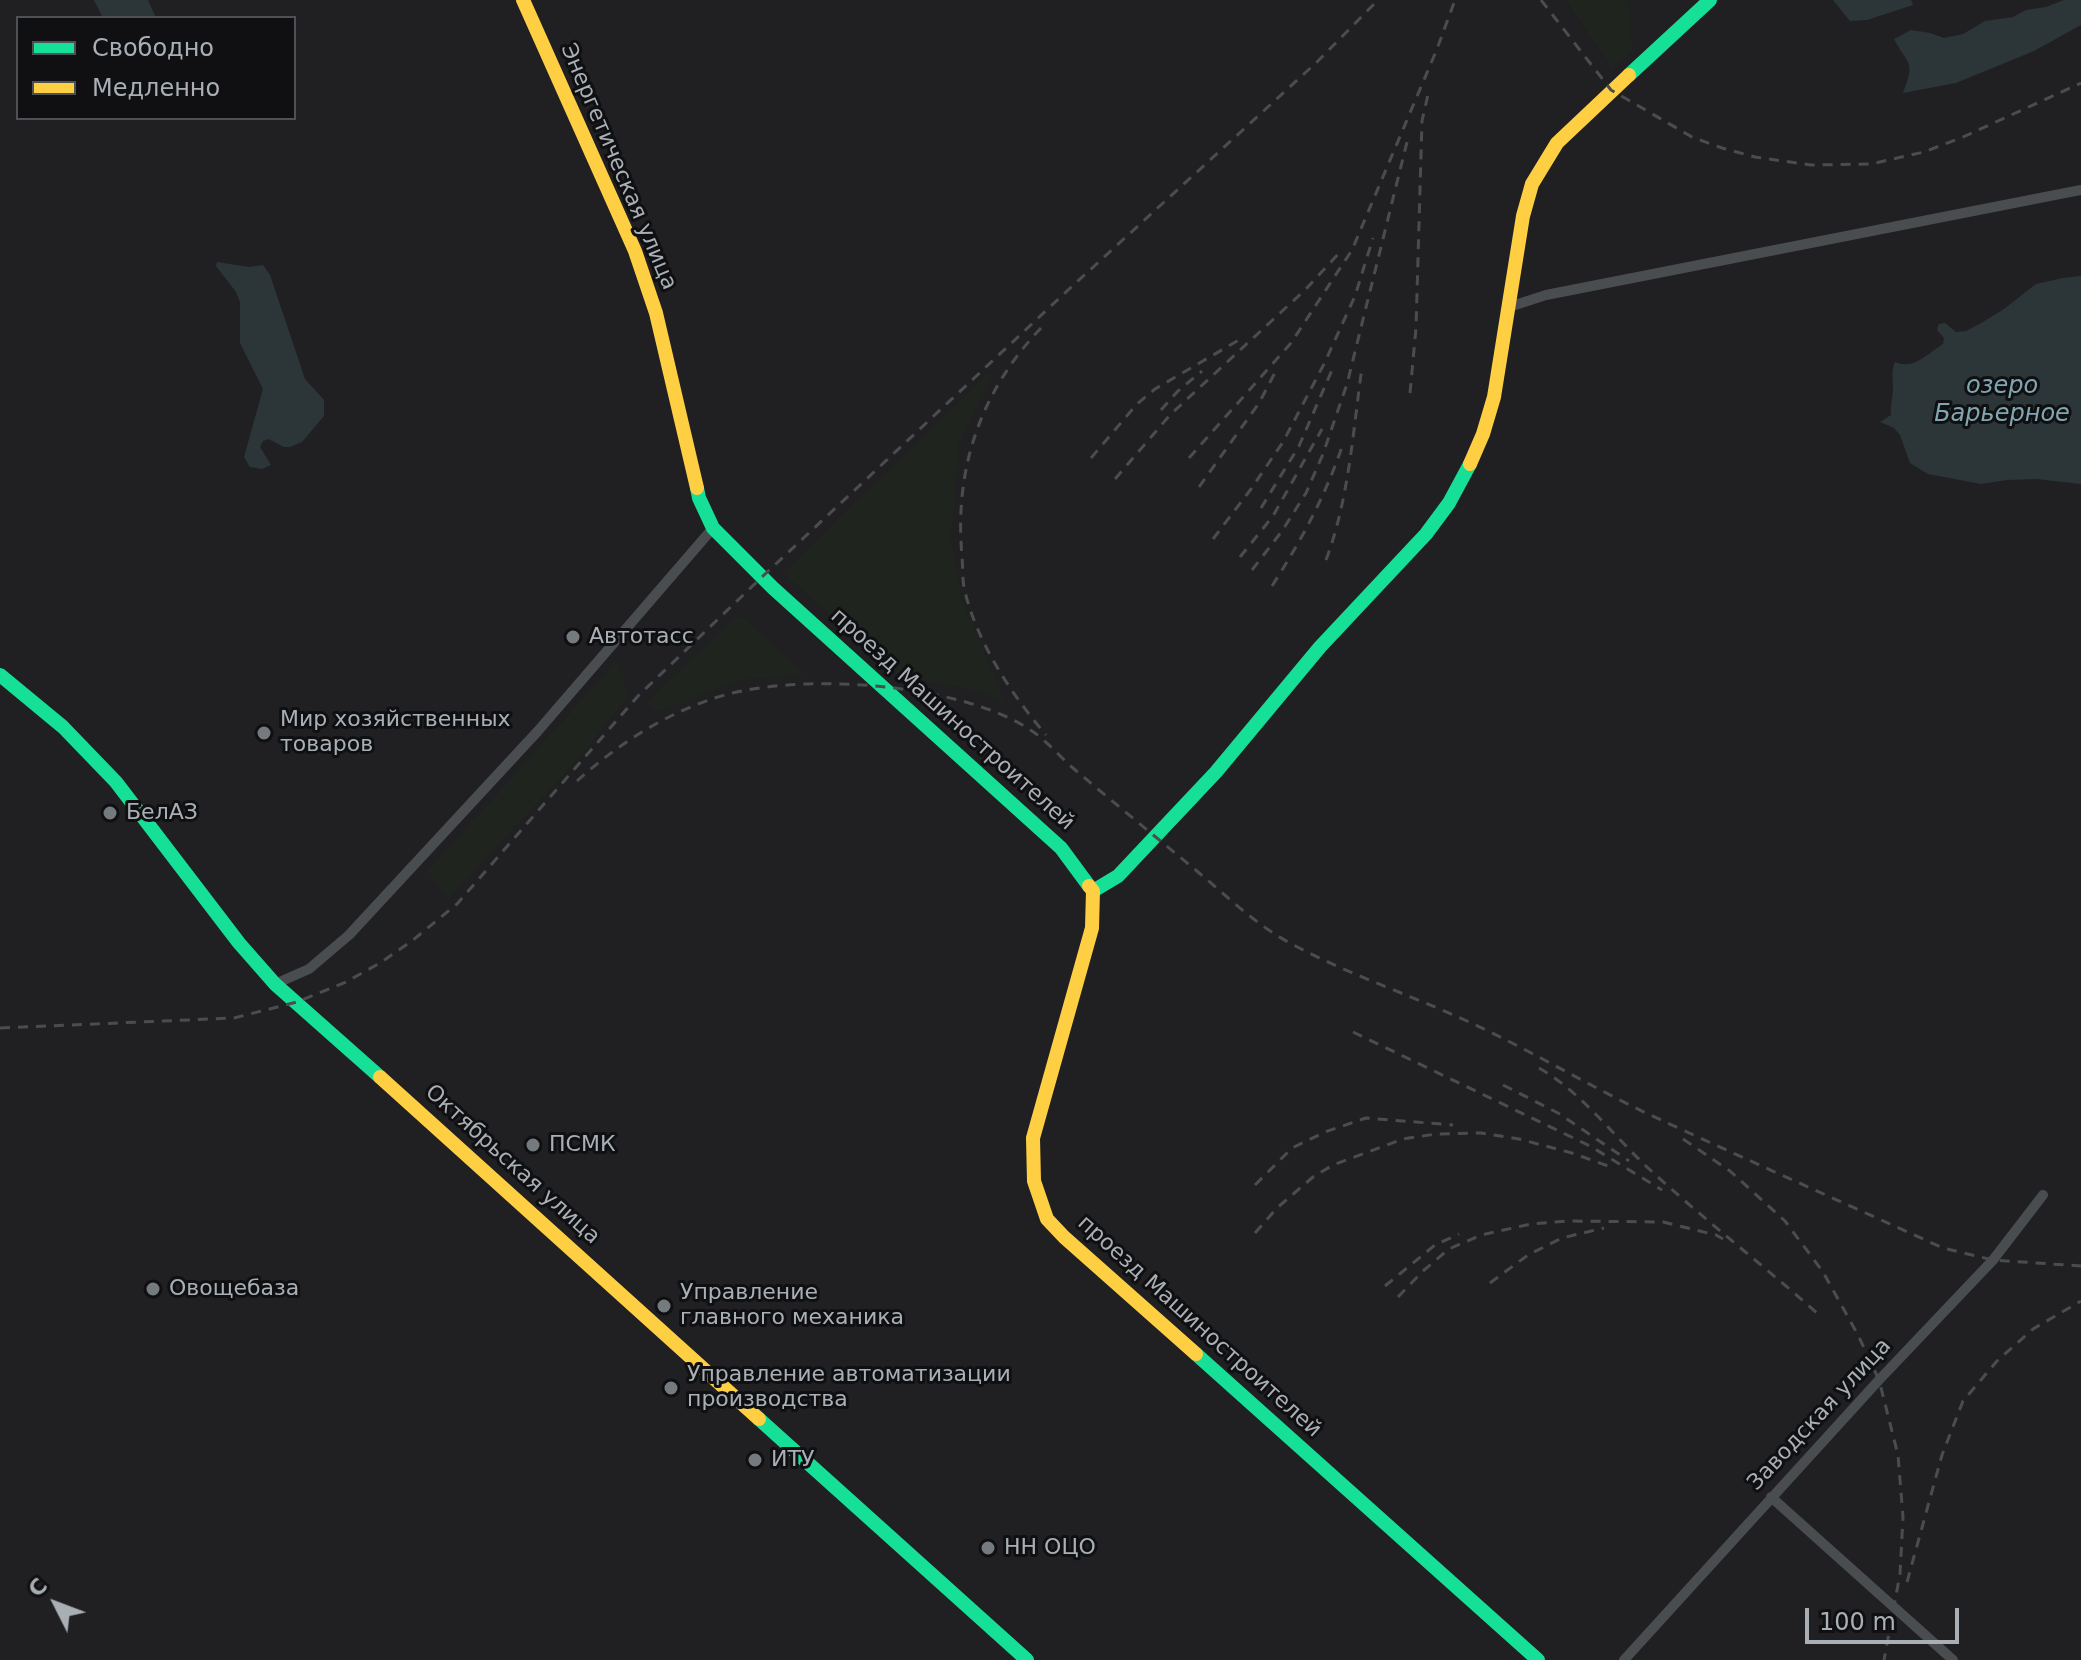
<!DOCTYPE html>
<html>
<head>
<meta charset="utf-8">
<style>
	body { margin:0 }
	#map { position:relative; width:2081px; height:1660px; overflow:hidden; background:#161616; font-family:"DejaVu Sans",sans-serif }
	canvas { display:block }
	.legend { position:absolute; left:16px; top:16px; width:280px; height:104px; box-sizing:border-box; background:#101012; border:2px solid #4d5054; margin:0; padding:10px 14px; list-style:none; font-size:24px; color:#a8b0b6 }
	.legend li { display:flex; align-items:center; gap:16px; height:40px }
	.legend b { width:40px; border:2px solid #4d5054 }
	.north { position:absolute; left:16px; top:1564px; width:80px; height:80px; -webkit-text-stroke:6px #101012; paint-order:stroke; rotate:312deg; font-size:22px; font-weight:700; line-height:32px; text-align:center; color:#a8b0b6 }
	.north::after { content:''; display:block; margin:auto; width:28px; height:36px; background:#a8b0b6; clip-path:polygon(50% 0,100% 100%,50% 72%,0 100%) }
	.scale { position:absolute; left:1805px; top:1608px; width:154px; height:36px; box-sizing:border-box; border:4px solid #a8b0b6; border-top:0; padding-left:10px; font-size:24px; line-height:28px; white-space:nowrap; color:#a8b0b6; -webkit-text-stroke:6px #101012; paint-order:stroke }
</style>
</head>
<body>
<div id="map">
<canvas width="2081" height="1660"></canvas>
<ul class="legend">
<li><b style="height:10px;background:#16e098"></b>Свободно</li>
<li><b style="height:10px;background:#ffcf43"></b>Медленно</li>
</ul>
<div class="north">С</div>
<div class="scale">100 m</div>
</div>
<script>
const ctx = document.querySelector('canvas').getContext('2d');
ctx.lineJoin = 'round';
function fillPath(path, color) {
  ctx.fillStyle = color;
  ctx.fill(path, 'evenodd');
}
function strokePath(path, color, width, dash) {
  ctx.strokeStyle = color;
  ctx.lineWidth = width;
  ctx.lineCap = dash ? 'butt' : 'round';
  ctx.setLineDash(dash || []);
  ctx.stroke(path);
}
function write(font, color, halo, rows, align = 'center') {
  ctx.font = font + ' "DejaVu Sans",sans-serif';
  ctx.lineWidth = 6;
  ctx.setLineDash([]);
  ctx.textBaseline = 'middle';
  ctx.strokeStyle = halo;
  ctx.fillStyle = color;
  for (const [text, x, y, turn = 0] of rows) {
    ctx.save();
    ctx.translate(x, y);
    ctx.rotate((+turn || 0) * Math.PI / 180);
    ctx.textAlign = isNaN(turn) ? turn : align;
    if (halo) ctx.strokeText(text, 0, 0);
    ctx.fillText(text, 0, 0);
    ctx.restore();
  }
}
fillPath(new Path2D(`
	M0 0H1565L1611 66 1605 0H2081V1660H0ZM18 18H294V118H18Z`), '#202022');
fillPath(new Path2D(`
	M1565 0H1628L1633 51 1612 68Z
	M992 374 959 444 951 538 961 596 1004 702 981 691 901 676 790 579 785 571 987 375Z
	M736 617 744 618 805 675 739 680 664 710H654L647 702Z
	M616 662 628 695 626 699 579 758 448 899 428 871Z`), '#1f241e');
fillPath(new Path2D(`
	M94 0H148L156 18H103Z
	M1833 0H1911L1913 5 1867 20 1850 21Z
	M2064 0H2081V25L2034 51 1956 83 1903 93C1916 60 1908 66 1894 39L1911 30 1930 33 1944 38 1963 34 1985 21 2013 17 2026 10 2046 7Z
	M217 262 249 267 263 265 270 275 305 379 324 400V416L302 442 290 447H284L269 439 263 441 260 447 271 465 262 469 250 467 244 457 263 389 240 343V302L236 292 216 266Z
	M2081 276V484L2037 479 2007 480 1981 484 1928 474 1910 463 1900 435 1894 428 1880 422 1891 415C1890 405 1893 397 1893 388 1893 379 1891 371 1895 362 1914 370 1927 354 1943 344L1944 338 1937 330 1939 324 1945 323 1956 332 1966 331 1983 322 2004 309 2036 284 2063 278Z`), '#2c3639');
strokePath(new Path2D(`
	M1509 307 1546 295 2081 190
	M275 984 309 969 349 935 537 732 713 528
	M1771 1497 1953 1660
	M1624 1660 1879 1380 1993 1260 2043 1195`), '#4a4d4f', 10);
strokePath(new Path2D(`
	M1629 75 1710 0
	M697 488 699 498 713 528 773 588 1061 848 1089 886
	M0 675 63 727 116 782 239 943 275 984 380 1077
	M1093 891 1118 876 1216 772 1320 647 1426 534 1449 503 1470 464
	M1196 1354 1538 1660
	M759 1419 1027 1660`), '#16e098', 14);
strokePath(new Path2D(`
	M523 0 635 251 656 313 697 488
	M1470 464 1483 434 1494 397 1523 216 1532 184 1557 143 1629 75
	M1089 886 1093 891 1092 928 1033 1138 1034 1181 1047 1219 1064 1237 1196 1354
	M380 1077 759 1419`), '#ffcf43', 14);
strokePath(new Path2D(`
	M1541 0 1611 90 1692 137 1722 148 1755 157 1811 165 1871 164 1924 152 1963 137 2081 83
	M1041 328C981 391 954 468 962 556 963 568 962 581 965 592 978 644 1012 695 1046 735
	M1410 393 1416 328 1422 121 1429 90
	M1161 410 1178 391 1202 371
	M1091 458 1137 404 1155 389 1244 337
	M1189 458 1291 343 1352 250 1437 49 1455 0
	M1115 479 1170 415 1306 289 1341 251
	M1199 487 1259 403 1278 367
	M1261 508 1299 446 1332 370
	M1213 539 1251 489 1283 442 1324 364 1355 296 1373 238
	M1240 557 1273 516 1322 429
	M1326 560C1349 499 1353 431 1362 367
	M1252 570 1282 531 1306 493 1323 454 1347 384 1408 138
	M1272 586C1302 539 1325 497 1343 444
	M577 781C616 746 660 717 709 700 790 670 961 682 1032 731 1047 741 1059 756 1073 768 1114 803 1156 837 1198 872 1227 896 1256 925 1290 943 1347 974 1408 994 1467 1021 1528 1049 1586 1084 1646 1113 1745 1159 1844 1203 1943 1248L1993 1260 2081 1266
	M0 1028 234 1018 297 1002 346 982 380 963 413 940 457 904 638 696 763 576 1067 291 1317 62 1378 0
	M1353 1032 1590 1146 1662 1190
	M1539 1068C1581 1092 1612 1134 1647 1167 1702 1218 1762 1264 1818 1314
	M1503 1085 1558 1113 1629 1161
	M1683 1139 1730 1171 1785 1221 1823 1272 1858 1335 1879 1380 1898 1455 1903 1517 1900 1574 1884 1660
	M1255 1185 1292 1148 1325 1132 1366 1118 1453 1125
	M1255 1233 1277 1208 1313 1177 1333 1165 1403 1139 1436 1134 1481 1133 1519 1139 1572 1153 1608 1166
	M1490 1283 1528 1255 1562 1238 1604 1228
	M1385 1286 1435 1245 1459 1234
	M1398 1297 1423 1271 1449 1249 1481 1235 1531 1224 1568 1221 1663 1222 1716 1235 1723 1239
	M1907 1582 1942 1455 1963 1401 1997 1361 2033 1329 2081 1301`), '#4a4d4e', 3, [10, 8]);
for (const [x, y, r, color] of [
	[573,637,8,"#757a7e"],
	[264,733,8,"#757a7e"],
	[110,813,8,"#757a7e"],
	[533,1145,8,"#757a7e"],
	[153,1289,8,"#757a7e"],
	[664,1306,8,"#757a7e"],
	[671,1388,8,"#757a7e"],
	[755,1460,8,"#757a7e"],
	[988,1548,8,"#757a7e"]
]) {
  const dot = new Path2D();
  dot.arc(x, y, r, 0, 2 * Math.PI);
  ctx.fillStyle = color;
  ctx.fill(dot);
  strokePath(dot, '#101012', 3);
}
write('22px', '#a8b0b6', '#101012', [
	["Энергетическая улица",618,167,67],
	["проезд Машиностроителей",952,720,42],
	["Октябрьская улица",512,1165,42],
	["проезд Машиностроителей",1199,1327,42],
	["Заводская улица",1820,1415,-47]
]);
write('22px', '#a8b0b6', '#101012', [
	["Автотасс",589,637],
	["Мир хозяйственных",280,720],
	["товаров",280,745],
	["БелАЗ",126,813],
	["ПСМК",549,1145],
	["Овощебаза",169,1289],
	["Управление",680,1293],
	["главного механика",680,1318],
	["Управление автоматизации",687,1375],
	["производства",687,1400],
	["ИТУ",771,1460],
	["НН ОЦО",1004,1548]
], 'left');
write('italic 24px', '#80a6b0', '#101012', [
	["озеро",2002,387],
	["Барьерное",2002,415]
]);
</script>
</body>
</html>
